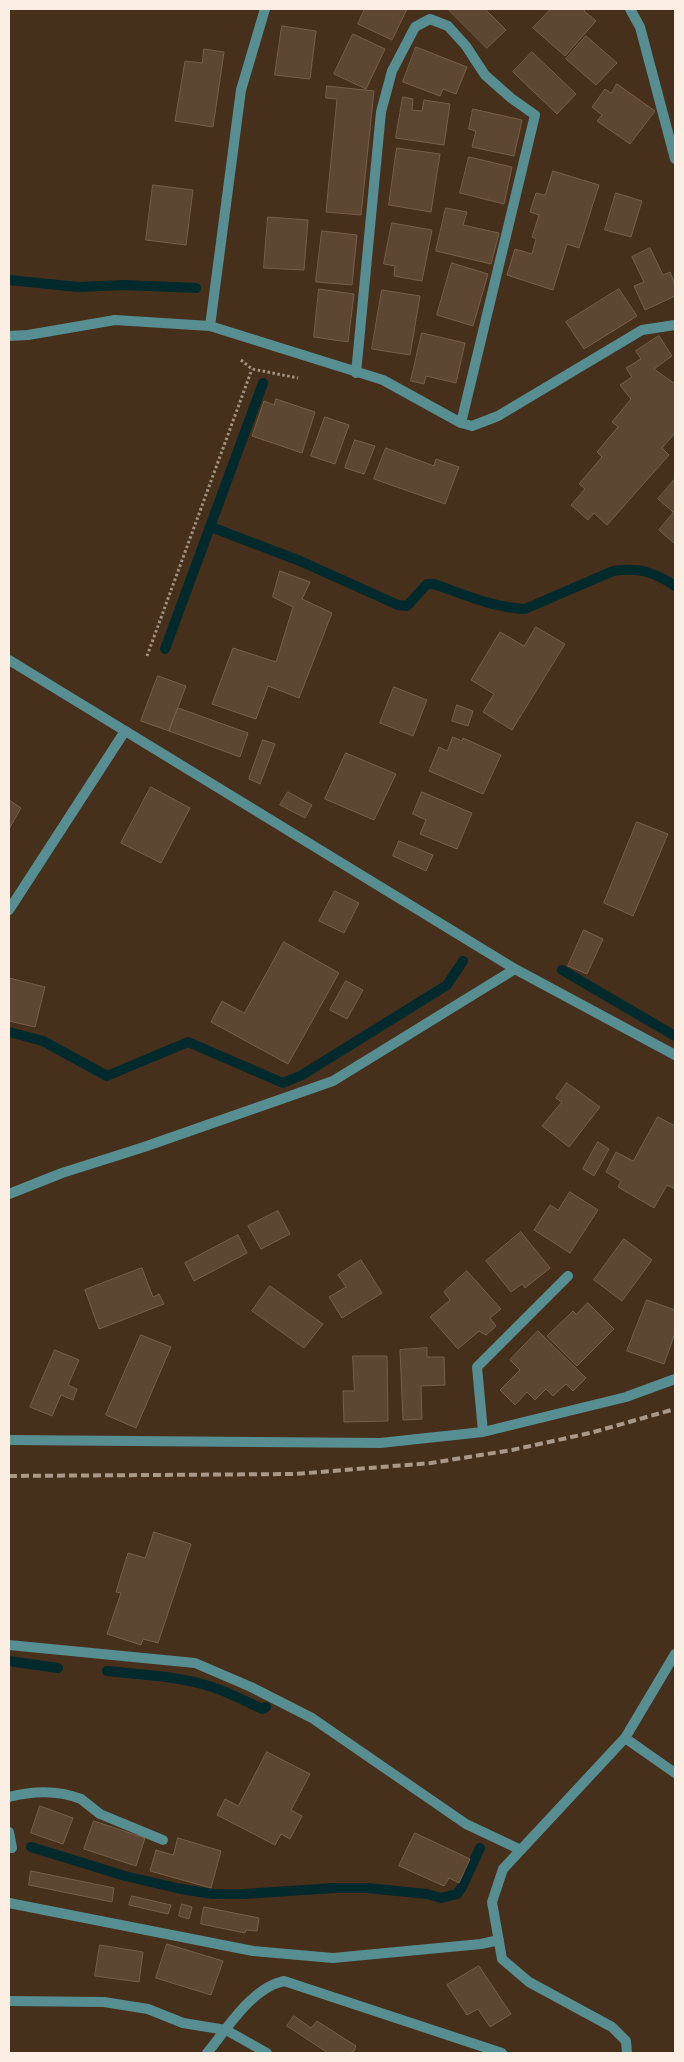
<!DOCTYPE html>
<html>
<head>
<meta charset="utf-8">
<style>
	body { margin:0 }
	#map { position:relative; width:684px; height:2062px; overflow:hidden; background:#46301c; font-family:"Crimson Pro",serif }
	canvas { display:block }
	.frame { position:absolute; inset:0; border:10px solid #fceee2; pointer-events:none }
</style>
</head>
<body>
<div id="map">
<canvas width="684" height="2062"></canvas>
<div class="frame"></div>
</div>
<script>
const ctx = document.querySelector('canvas').getContext('2d');
ctx.lineJoin = 'round';
function strokePath(path, color, width, dash) {
  ctx.strokeStyle = color;
  ctx.lineWidth = width;
  ctx.lineCap = dash ? 'butt' : 'round';
  ctx.setLineDash(dash || []);
  ctx.stroke(path);
}
function fillPath(path, color) {
  ctx.fillStyle = color;
  ctx.fill(path, 'evenodd');
}
strokePath(new Path2D(`
	M9 280 78 287 124 285 196 288
	M211 527 300 561 398 605 407 606 427 584H434C463 594 494 608 525 609L613 571C639 567 654 572 675 586
	M165 649 263 383
	M562 970 675 1036
	M9 1032 43 1041 107 1076 188 1042 283 1083 302 1075 447 985 463 961
	M9 1661 58 1668
	M107 1671C138 1674 171 1676 202 1684 223 1689 243 1700 262 1709L266 1707
	M31 1847 125 1876 181 1889 213 1894H244L334 1888H367L427 1894 441 1898 457 1894 462 1887 480 1848`), '#02292c', 10);
const building = new Path2D(`
	M365 9H407L392 40 358 24Z
	M448 9H485L506 30 487 48Z
	M551 9H586L584 11 596 21 565 56 533 28Z
	M282 26 316 31 310 79 275 75Z
	M353 34 385 49 366 89 334 74Z
	M586 36 617 63 596 85 566 59Z
	M416 47 467 67 456 94 443 89 440 96 403 82Z
	M204 49 224 52 213 127 175 121 185 61 202 63Z
	M532 52 576 94 557 114 513 72Z
	M617 84 655 111 630 144 597 121 602 115 592 107 605 89 611 93Z
	M327 86 374 91 361 215 326 212 337 99 326 98Z
	M403 97 413 99 412 110 422 111 424 100 450 104 444 145 396 138Z
	M473 109 522 120 514 156 472 147 476 131 469 129Z
	M397 148 440 154 431 212 389 205Z
	M469 157 512 167 504 204 460 193Z
	M553 171 599 185 579 248 567 244 553 290 507 275 515 249 532 254 536 239 532 237 539 215 530 212 536 193 545 195Z
	M153 185 193 190 186 245 146 240Z
	M616 193 642 201 631 237 605 230Z
	M446 208 467 212 463 225 499 233 491 264 436 251Z
	M268 217 308 220 304 270 264 268Z
	M392 223 432 230 422 281 394 276 395 266 384 264Z
	M322 231 357 235 352 285 316 282Z
	M650 248 663 275 670 272 675 284V296L645 310 634 286 644 282 632 257Z
	M452 263 488 274 473 326 437 315Z
	M319 289 354 294 348 342 314 337Z
	M619 289 637 316 584 349 566 322Z
	M382 290 420 296 410 355 372 349Z
	M422 333 465 343 456 383 426 376 424 384 411 381Z
	M659 336 672 356 654 369 675 384V433L662 448 669 455 607 525 594 513 588 520 571 505 585 489 579 484 602 457 597 452 618 427 612 422 631 399 620 385 632 377 626 368 641 359 636 351Z
	M276 399 315 412 302 453 252 436 264 401 274 405Z
	M325 417 349 425 335 464 311 456Z
	M355 440 375 446 364 474 345 468Z
	M386 448 434 466 436 459 459 467 445 504 374 479Z
	M675 479V509L673 512 658 499Z
	M675 511V544L659 530Z
	M280 571 310 582 302 599 332 613 299 698 268 686 256 719 212 704 233 648 276 662 293 607 273 597Z
	M536 627 565 644 512 730 483 712 494 694 471 680 500 632 524 646Z
	M158 676 186 686 169 731 141 721Z
	M394 687 427 700 413 736 380 723Z
	M457 705 473 711 468 726 452 721Z
	M178 708 248 733 240 757 169 731Z
	M453 737 462 741 463 738 501 755 483 794 429 771 439 747 447 751Z
	M263 740 275 744 260 784 249 779Z
	M346 753 396 774 374 820 325 799Z
	M151 787 190 808 161 863 121 843Z
	M288 792 312 805 305 818 280 805Z
	M422 792 472 813 457 849 420 834 426 820 413 814Z
	M9 800 21 808 9 829Z
	M637 822 668 834 633 916 604 903Z
	M399 841 433 855 426 871 393 856Z
	M335 891 359 903 344 933 319 921Z
	M584 930 603 939 587 974 568 966Z
	M284 942 339 973 288 1064 211 1022 222 1001 244 1013Z
	M9 978 45 987 35 1027 9 1021Z
	M346 981 363 990 347 1019 330 1010Z
	M567 1083 600 1107 569 1147 542 1126 562 1102 556 1098Z
	M658 1117 675 1126V1189L667 1185 654 1208 618 1187 621 1181 606 1172 616 1152 633 1161Z
	M598 1142 609 1149 594 1176 583 1169Z
	M570 1192 598 1210 570 1253 534 1230 550 1205 558 1210Z
	M278 1211 290 1234 261 1249 248 1226Z
	M521 1232 550 1268 525 1288 522 1284 511 1292 486 1261Z
	M238 1235 247 1253 194 1281 185 1263Z
	M624 1239 652 1260 622 1301 594 1280Z
	M361 1260 382 1293 342 1318 329 1297 346 1287 338 1275Z
	M142 1268 153 1297 159 1294 164 1304 99 1329 85 1290Z
	M467 1271 501 1309 490 1318 496 1326 486 1335 479 1331 458 1349 430 1317 450 1300 444 1292Z
	M270 1286 323 1324 304 1348 252 1311Z
	M647 1300 675 1310V1333L664 1364 627 1351Z
	M588 1303 614 1329 577 1366 547 1336 573 1311 576 1314Z
	M538 1331 586 1378 573 1391 566 1384 553 1396 546 1389 535 1400 527 1392 515 1405 500 1390 520 1370 510 1360Z
	M141 1335 171 1347 136 1428 106 1415Z
	M427 1348V1357H444L445 1385 421 1386 422 1419 403 1420 400 1350Z
	M55 1350 79 1360 68 1385 77 1389 73 1400 61 1395 52 1416 30 1407Z
	M353 1356H387L388 1421 344 1422 343 1391H354Z
	M154 1532 191 1544 158 1643 143 1639 141 1645 107 1634 121 1593 116 1592 128 1553 145 1558Z
	M267 1752 310 1774 291 1810 302 1816 290 1839 281 1834 275 1845 217 1815 225 1799 238 1806Z
	M40 1806 73 1818 63 1844 31 1833Z
	M94 1821 145 1838 136 1866 84 1849Z
	M415 1833 470 1859 459 1883 449 1878 444 1886 399 1866Z
	M178 1838 221 1851 211 1888 150 1871 156 1850 173 1855Z
	M31 1871 114 1888 112 1902 29 1885Z
	M132 1896 171 1905 168 1914 129 1905Z
	M182 1904 192 1907 189 1919 179 1916Z
	M204 1907 259 1918 257 1931 246 1930 245 1933 201 1924Z
	M167 1944 223 1961 211 1995 156 1978Z
	M100 1945 143 1952 139 1982 95 1976Z
	M479 1966 511 2014 490 2027 478 2009 467 2015 447 1985Z
	M294 2016 311 2028 317 2021 356 2046 354 2051 349 2053H328L287 2026Z`);
fillPath(building, '#5d4632');
strokePath(building, '#775f4a', 1);
strokePath(new Path2D(`
	M241 360 252 369 298 378
	M147 656 252 369`), '#a39181', 3, [2.5, 2.5]);
strokePath(new Path2D(`
	M9 910 125 731
	M81 1799 100 1814 163 1840
	M9 1832 12 1848`), '#568e91', 10);
strokePath(new Path2D(`
	M630 9 640 27 675 159
	M210 326 241 90 265 9
	M9 336 28 335 115 320 210 326 383 380 461 423 472 426 498 416 642 330 675 325
	M356 373 381 112 392 71 415 27 430 19 448 26 466 46 485 75 511 98 535 115 461 423
	M9 660 515 969 675 1055
	M9 1194 62 1173 144 1147 333 1081 515 969
	M483 1432 477 1367 568 1276
	M9 1440 380 1443 483 1432 626 1397 675 1379
	M9 1645 195 1663 251 1687 312 1718 466 1824 521 1850
	M625 1738 675 1773
	M9 1797C32 1791 58 1790 81 1799
	M9 1903 253 1951 333 1958 481 1944 499 1940
	M9 2001 104 2002 148 2009 183 2023 226 2030 267 2053
	M207 2053C227 2029 251 1988 284 1981L502 2053
	M627 2053 626 2041 612 2027 529 1982 502 1959 492 1902 503 1869 625 1738 675 1654`), '#568e91', 10);
strokePath(new Path2D(`
	M9 1476 295 1474 431 1463 512 1450 590 1433 675 1409`), '#aa9889', 4, [8, 4]);
</script>
</body>
</html>
